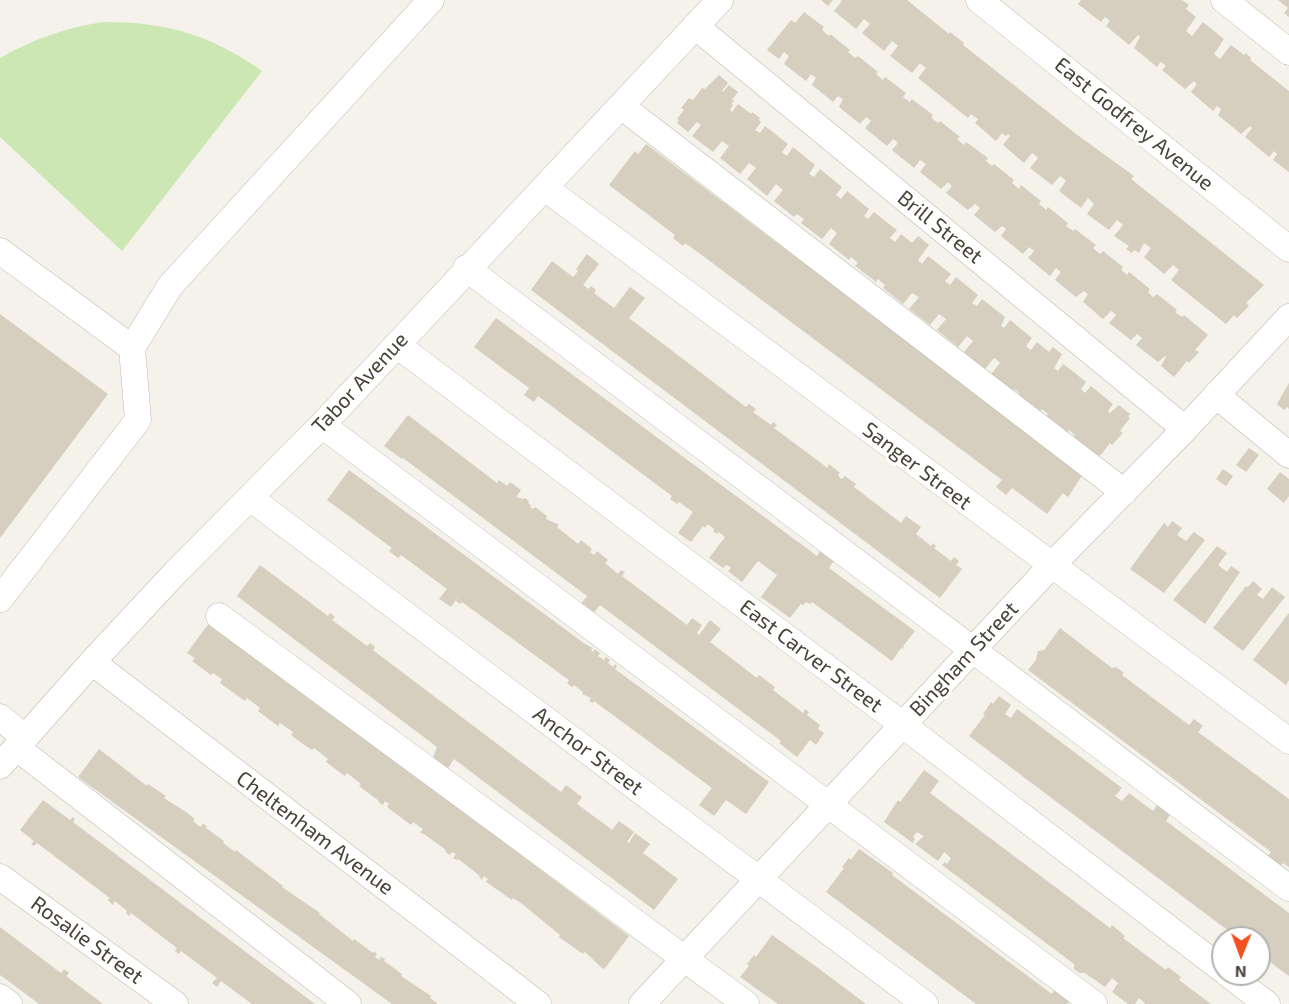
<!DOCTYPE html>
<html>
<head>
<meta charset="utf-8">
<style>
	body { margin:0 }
	#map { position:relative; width:1289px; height:1004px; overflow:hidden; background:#f4f2ea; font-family:"Exo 2",sans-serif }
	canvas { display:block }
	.north { position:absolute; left:1211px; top:926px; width:60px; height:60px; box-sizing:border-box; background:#fff; border:2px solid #b6b4af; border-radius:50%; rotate:181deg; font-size:16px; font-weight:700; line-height:24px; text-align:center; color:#484338 }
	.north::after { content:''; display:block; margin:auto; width:21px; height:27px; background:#f25023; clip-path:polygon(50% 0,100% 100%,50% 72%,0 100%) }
</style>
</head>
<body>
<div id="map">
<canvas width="1289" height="1004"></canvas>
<div class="north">N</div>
</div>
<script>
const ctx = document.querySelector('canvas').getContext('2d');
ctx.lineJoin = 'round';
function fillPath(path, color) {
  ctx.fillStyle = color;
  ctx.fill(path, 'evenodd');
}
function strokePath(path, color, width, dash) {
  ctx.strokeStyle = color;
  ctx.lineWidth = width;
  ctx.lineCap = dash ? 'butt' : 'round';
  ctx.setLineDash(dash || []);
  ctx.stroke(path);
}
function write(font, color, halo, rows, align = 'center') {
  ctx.font = font + ' "Exo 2",sans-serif';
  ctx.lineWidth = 6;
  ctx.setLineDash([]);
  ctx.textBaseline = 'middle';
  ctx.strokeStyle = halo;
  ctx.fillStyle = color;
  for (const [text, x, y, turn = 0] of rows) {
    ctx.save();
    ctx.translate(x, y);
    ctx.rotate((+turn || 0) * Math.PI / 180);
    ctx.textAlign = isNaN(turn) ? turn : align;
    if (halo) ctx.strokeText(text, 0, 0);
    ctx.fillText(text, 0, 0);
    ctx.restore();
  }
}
fillPath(new Path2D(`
	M103 22C167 22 209 34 262 71L122 251 0 137V58C33 39 65 28 103 22Z`), '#cde7b4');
fillPath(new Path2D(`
	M821 0H833L828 6Z
	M840 0H907L949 34 950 32 964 43 963 45 1076 134 1134 176 1131 179 1264 285 1246 303 1249 306 1237 318 1234 315 1226 324 1171 280 1179 270 1173 265 1164 274 1144 257 1151 248 1144 243 1139 253 1134 250 1132 253 1126 249 1129 246 1114 236 1123 225 1117 220 1109 230 1087 214 1094 204 1088 198 1081 208 1059 191 1066 181 1064 179 1060 176 1052 185 1030 168 1038 158 1035 155 1032 153 1024 163 1003 145 1010 136 1008 134 1006 136 1002 133 996 141 975 123 978 119 971 114 968 118 918 78 926 68 920 63 912 73 890 56 898 46 896 44 892 41 884 51 862 33 870 24 864 19 856 29 834 11 842 1Z
	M1081 0H1182L1189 5 1186 9 1196 17 1186 31 1192 36 1203 22 1224 39 1214 54 1220 59 1231 45 1244 55 1246 53 1251 58 1250 60 1289 91V172L1273 160 1277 154 1274 151 1269 157 1245 137 1252 128 1250 126 1241 134 1218 115 1221 109 1217 106 1213 111 1191 92 1197 84 1194 81 1185 89 1162 70 1166 66 1164 64 1161 62 1157 67 1134 48 1140 37 1138 35 1129 45 1106 26 1110 21 1105 17 1101 22 1078 4Z
	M1278 0H1289V17L1284 13 1288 8Z
	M804 12 824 27 822 30 829 36 830 34 850 50 848 52 855 58 858 56 878 72 876 74 883 80 885 77 906 93 903 97 910 102 912 99 933 115 931 117 934 120 938 123 940 121 960 137 957 139 964 145 966 142 988 158 986 161 992 166 994 164 1014 180 1012 183 1019 189 1021 185 1041 201 1039 204 1043 207 1046 210 1048 207 1068 223 1066 226 1073 231 1075 229 1096 245 1093 248 1100 254 1103 251 1123 267 1121 270 1124 272 1127 275 1129 272 1150 289 1148 292 1153 297 1157 294 1177 310 1175 312 1182 317 1184 315 1208 335 1195 350 1199 352 1189 363 1187 361 1174 377 1161 366 1166 357 1165 356 1158 362 1136 345 1142 338 1140 336 1137 334 1131 340 1109 323 1116 315 1114 313 1111 311 1103 319 1083 302 1088 294 1084 291 1076 297 1055 280 1061 272 1056 268 1050 276 1028 258 1034 251 1029 247 1023 254 1001 236 1006 229 1004 227 1002 226 995 232 974 215 980 208 975 204 968 210 946 193 952 186 948 182 941 189 920 172 926 164 920 160 914 168 892 150 898 143 896 141 893 139 887 146 865 128 871 121 869 119 866 117 860 124 839 107 843 99 841 98 838 96 833 102 812 85 816 78 811 74 806 81 784 64 789 56 784 52 779 59 767 50 791 20 795 23Z
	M719 75 728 83 722 91 723 92 729 85 738 92 732 100 734 101 731 104 733 105 730 110 732 112 738 104 751 114 752 112 760 118 759 120 761 122 755 130 760 133 765 126 788 144 782 152 784 154 787 156 793 147 815 165 809 174 814 177 820 169 842 187 836 195 841 199 847 191 869 209 864 216 868 219 874 212 885 221 897 230 890 238 895 242 901 234 912 243 918 236 929 245 918 260 922 264 928 256 951 274 945 281 950 285 956 277 978 295 972 303 977 306 982 299 1005 317 1001 326 1004 328 1010 320 1032 338 1026 346 1029 349 1031 350 1037 342 1049 352 1053 347 1062 354 1054 368 1058 371 1063 364 1075 373 1086 382 1081 389 1085 393 1091 386 1113 404 1108 411 1110 413 1119 405 1130 414 1128 417 1130 418 1120 431 1123 433 1112 445 1110 443 1100 456 1098 454 1096 457 1072 439 1075 435 1069 430 1067 434 1046 417 1048 414 1042 409 1039 412 1018 395 1020 394 1014 389 1012 391 991 374 1000 363 997 360 994 358 985 369 964 352 973 341 967 336 958 347 937 330 946 319 939 314 930 325 909 309 919 297 912 293 903 304 883 288 885 285 878 279 876 282 855 266 858 263 851 257 849 260 829 244 837 233 831 228 822 239 801 223 804 219 797 214 794 217 774 201 783 190 776 184 767 196 747 179 756 168 749 163 740 174 720 158 729 146 722 141 713 152 692 136 701 125 697 122 688 132 677 123 679 120 677 119 684 110 681 108 689 98 693 100 702 88 705 89Z
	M646 144 1083 474 1068 497 1063 493 1047 514 1012 488 1006 495 996 487 1002 480 699 253 685 243 683 246 673 238 675 235 609 185 635 151 638 154Z
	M587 254 599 264 583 285 589 289 591 286 596 290 594 293 614 308 630 287 645 298 629 318 746 407 749 404 756 409 753 412 771 425 773 422 777 425 774 428 825 466 827 468 829 464 840 473 838 475 840 478 842 479 845 476 856 484 854 487 901 523 906 516 921 527 916 534 931 546 933 543 936 546 934 548 951 561 954 557 959 561 956 565 962 569 940 598 531 290 552 261 573 277 578 271 576 269Z
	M0 314 108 394 0 538Z
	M496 318 817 556 822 548 836 558 829 568 915 631 904 645 903 649 901 648 892 661 812 602 810 604 806 602 803 605 801 604 790 618 761 597 777 575 758 561 742 582 728 571 731 568 729 566 726 565 723 568 709 558 725 537 719 532 717 534 713 531 714 529 708 524 705 528 703 526 691 542 678 533 693 512 679 502 677 504 670 499 672 496 538 396 534 402 524 395 529 388 474 347Z
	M1289 383V409L1287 407 1284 410 1277 404Z
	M408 415 497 483 499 480 507 486 510 482 521 490 516 497 523 499 525 498 529 501 528 503 531 505 530 507 533 509 535 507 547 516 546 519 559 525 557 527 578 544 581 540 592 549 590 552 594 555 597 551 608 560 605 563 618 574 621 570 625 572 622 576 687 625 692 618 702 625 697 633 699 635 710 620 721 629 710 642 757 678 759 675 775 687 773 690 803 713 805 709 809 712 807 715 820 725 818 729 824 733 816 745 810 740 797 757 779 743 781 741 600 605 592 615 580 605 587 596 403 458 402 459 384 446Z
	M1249 448 1259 455 1246 472 1236 465Z
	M1223 469 1233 476 1226 486 1216 479Z
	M349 470 585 644 593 648 591 650 593 652 595 649 600 653 598 656 604 660 606 657 610 660 608 663 613 667 615 664 617 666 615 669 769 782 746 814 726 800 714 816 699 805 712 788 594 701 593 703 589 701 591 698 582 694 583 692 574 685 572 687 567 683 569 680 562 675 462 602 460 604 456 601 458 597 451 607 439 599 447 589 401 555 398 558 389 551 392 548 327 500Z
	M1280 472 1289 479V496L1284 503 1267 489Z
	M1172 521 1182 528 1177 535 1186 541 1194 532 1205 540 1164 593 1130 569 1164 523 1168 527Z
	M1217 546 1227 553 1218 565 1227 572 1231 566 1240 572 1205 624 1173 600Z
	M260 565 328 616 330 613 335 617 332 620 367 646 370 643 375 647 373 650 378 654 561 792 566 785 582 797 577 804 611 829 612 830 619 821 634 832 627 842 629 843 635 833 650 844 643 853 678 879 654 910 454 759 448 768 433 758 437 747 237 596Z
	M1253 581 1262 589 1257 595 1263 599 1272 587 1285 597 1243 651 1213 628 1246 586 1248 587Z
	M1289 613V680L1286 685 1253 660Z
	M210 622 629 936 606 967 603 969 584 951 583 954 559 937 560 935 521 903 513 898 512 900 486 882 488 879 484 876 482 880 479 877 480 876 470 868 458 859 457 860 453 858 456 854 452 852 449 855 445 851 446 850 424 834 420 833 423 829 413 822 411 825 387 807 389 804 385 801 383 805 378 802 379 801 359 786 361 784 347 773 345 776 326 762 328 759 314 748 312 750 303 744 291 735 293 732 280 723 278 726 258 711 260 708 247 698 245 701 224 686 220 683 222 679 213 673 211 675 192 661 195 658 187 653Z
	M1060 628 1112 668 1116 667 1124 673 1122 675 1189 725 1194 719 1203 726 1198 732 1289 799V867L1283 863 1279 869 1265 859 1271 852 1028 670 1036 660 1038 651 1044 650Z
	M999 696 1011 705 1005 714 1011 718 1017 709 1122 788 1115 796 1122 801 1129 793 1153 811 1159 802 1172 812 1166 821 1289 913V976L1259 954V938H1238L969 736 985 715 983 714 991 702 993 704Z
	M99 749 147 786 148 784 166 796 164 798 186 812 195 819 193 821 199 826 201 827 203 823 207 827 206 828 224 841 223 843 235 852 236 850 283 886 282 887 320 913 319 914 353 941 354 939 373 953 374 951 377 954 375 957 379 960 381 957 385 959 384 961 402 974 401 976 431 996 430 998 438 1004H392L78 777Z
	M924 770 939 781 930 793 1110 928 1112 925 1125 936 1123 938 1166 970 1168 967 1181 977 1179 980 1211 1004H1144L1145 1003 1139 998 1135 1004H1128L1112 992 1118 983 1112 978 1105 987 1085 973H1080L1074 969V964L942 865 945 862 947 864 951 858 944 852 938 861 915 844 924 836 917 832 913 837 915 839 913 843 884 822 898 800 900 802Z
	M43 800 70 820 73 817 75 819 73 822 315 1004H252L221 981 217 987 212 983 217 978 181 951 179 954 175 951 177 948 131 913 129 916 126 913 127 911 115 901 113 905 108 900 110 898 37 843 34 846 31 844 34 841 20 830Z
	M859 849 893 873 892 875 904 884 1052 994 1056 988 1071 999 1067 1004H976L826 892 844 868 842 867 849 858 851 860Z
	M0 927 61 973 64 969 69 973 66 976 103 1004H39L15 986 0 975Z
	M772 935 818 968 866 1004H778L740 977 749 966 747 964 754 955 756 957Z`), '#d6cebf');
const minor = new Path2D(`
	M979 0 1289 249
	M1224 0 1289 52
	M695 26 1185 429
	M621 106 1124 492
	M545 188 1289 741
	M0 251 132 348
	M466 268 1289 888
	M397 345 903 725 1223 970
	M1216 395 1289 455
	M322 425 1094 1004
	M250 498 925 1004
	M0 599 138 420 132 348 170 286 431 0
	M219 616 746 1004
	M92 662 538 1004
	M0 717 25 738
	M17 748 348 1004
	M0 766 92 662 176 572 322 425 720 0
	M0 877 175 1004
	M1228 974 1267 1004
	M0 997 9 1004
	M642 1004 1051 566 1185 429 1289 317`);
strokePath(minor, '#c0baac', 27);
strokePath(minor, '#fff', 26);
write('21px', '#484338', '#fff', [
	["East Godfrey Avenue",1134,124,39],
	["Brill Street",940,227,39],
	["Tabor Avenue",360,383,-47],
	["Sanger Street",917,466,37],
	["East Carver Street",811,656,37],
	["Bingham Street",964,659,-47],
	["Anchor Street",588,751,37],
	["Cheltenham Avenue",315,833,37],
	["Rosalie Street",87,940,36]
]);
</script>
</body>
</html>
